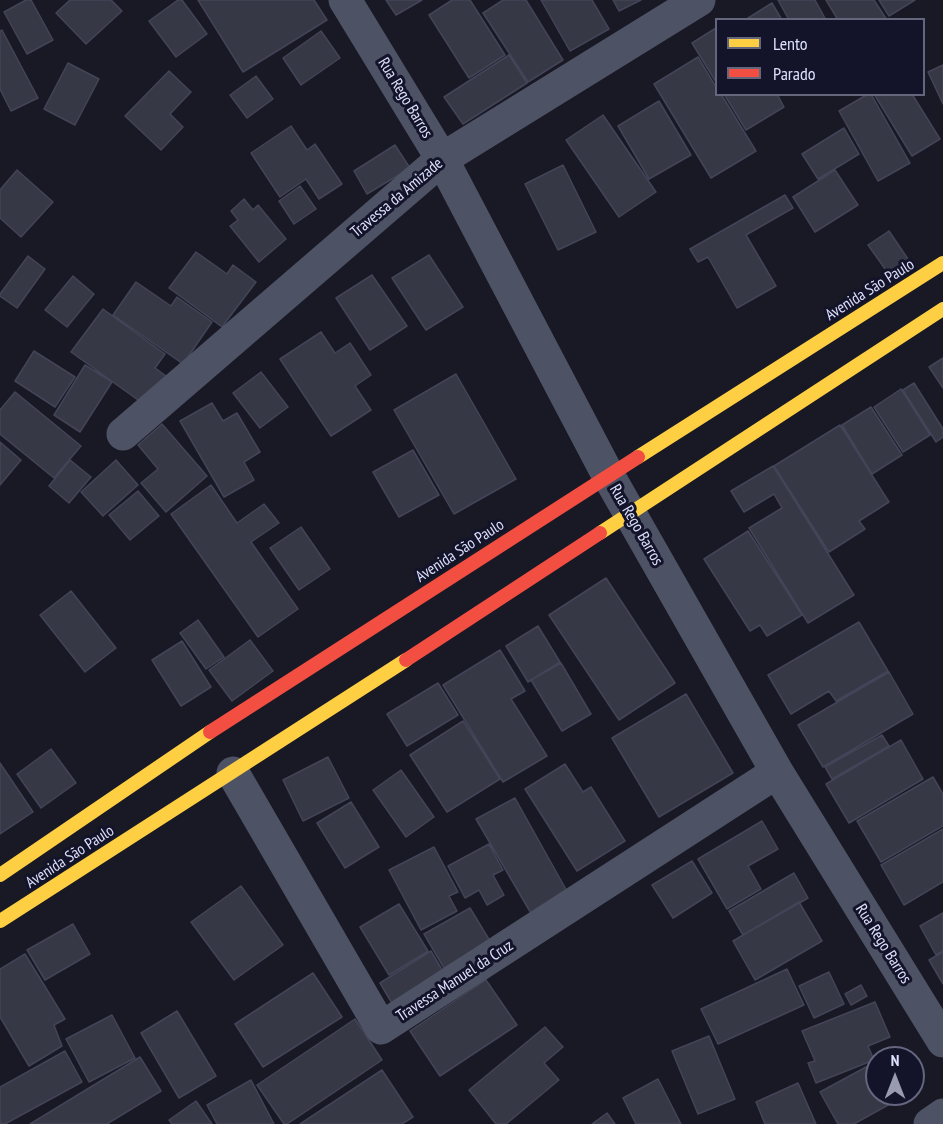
<!DOCTYPE html>
<html>
<head>
<meta charset="utf-8">
<style>
	body { margin:0 }
	#map { position:relative; width:943px; height:1124px; overflow:hidden; background:#181925; font-family:"PT Sans Narrow",sans-serif }
	canvas { display:block }
	.legend { position:absolute; left:715px; top:18px; width:210px; height:78px; box-sizing:border-box; background:#13142a; border:2px solid #64667e; margin:0; padding:8px 10px; list-style:none; font-size:18px; color:#dee1fd }
	.legend li { display:flex; align-items:center; gap:12px; height:30px }
	.legend b { width:30px; border:2px solid #64667e }
	.north { position:absolute; left:865px; top:1046px; width:60px; height:60px; box-sizing:border-box; background:#13142a; border:2px solid #64667e; border-radius:50%; rotate:0deg; font-size:16px; font-weight:700; line-height:24px; text-align:center; color:#dee1fd }
	.north::after { content:''; display:block; margin:auto; width:21px; height:27px; background:#999bb1; clip-path:polygon(50% 0,100% 100%,50% 72%,0 100%) }
</style>
</head>
<body>
<div id="map">
<canvas width="943" height="1124"></canvas>
<ul class="legend">
<li><b style="height:8px;background:#ffcf43"></b>Lento</li>
<li><b style="height:8px;background:#f24e42"></b>Parado</li>
</ul>
<div class="north">N</div>
</div>
<script>
const ctx = document.querySelector('canvas').getContext('2d');
ctx.lineJoin = 'round';
function fillPath(path, color) {
  ctx.fillStyle = color;
  ctx.fill(path, 'evenodd');
}
function strokePath(path, color, width, dash) {
  ctx.strokeStyle = color;
  ctx.lineWidth = width;
  ctx.lineCap = dash ? 'butt' : 'round';
  ctx.setLineDash(dash || []);
  ctx.stroke(path);
}
function write(font, color, halo, rows, align = 'center') {
  ctx.font = font + ' "PT Sans Narrow",sans-serif';
  ctx.lineWidth = 6;
  ctx.setLineDash([]);
  ctx.textBaseline = 'middle';
  ctx.strokeStyle = halo;
  ctx.fillStyle = color;
  for (const [text, x, y, turn = 0] of rows) {
    ctx.save();
    ctx.translate(x, y);
    ctx.rotate((+turn || 0) * Math.PI / 180);
    ctx.textAlign = isNaN(turn) ? turn : align;
    if (halo) ctx.strokeText(text, 0, 0);
    ctx.fillText(text, 0, 0);
    ctx.restore();
  }
}
const building = new Path2D(`
	M26 0H31L53 40 27 54 4 12Z
	M70 0H111L122 11 86 44 56 13Z
	M178 0H182L207 34 176 57 149 21Z
	M198 0H314L327 20 243 72Z
	M386 0H422L396 15Z
	M452 0H470L505 55 469 78 429 15Z
	M503 0H526L563 60 528 82 483 13Z
	M541 0H592L609 29 570 51Z
	M613 0H641L619 11Z
	M778 0H815L826 20H789Z
	M826 0H874L887 20H838Z
	M879 0H915L889 16Z
	M772 3 782 20H745Z
	M716 28V82L692 43Z
	M2 30 38 98 11 111 0 89V31Z
	M321 31 340 58 301 85 283 58Z
	M509 55 527 83 463 124 444 97Z
	M698 57 716 87V94H721L756 151 711 178 654 84Z
	M68 63 99 79 75 125 44 109Z
	M943 65V104L928 72Z
	M169 71 191 92 170 114 183 127 161 150 125 116Z
	M256 76 273 99 247 118 230 95Z
	M724 94H777L784 107 746 130Z
	M868 94H871L910 163 878 181 839 111Z
	M874 94H912L940 139 912 156Z
	M659 101 691 155 649 179 618 126Z
	M603 115 656 192 619 217 566 140Z
	M291 126 307 150 315 144 342 184 319 199 306 179 280 197 251 153Z
	M844 128 859 154 818 179 802 154Z
	M395 145 410 168 367 194 354 171Z
	M563 165 596 232 558 250 525 184Z
	M17 170 53 202 21 237 0 218V190Z
	M835 170 858 205 815 232 793 197Z
	M300 186 316 209 294 224 279 201Z
	M785 195 793 208 746 235 776 286 737 308 708 257 698 262 690 249Z
	M244 199 253 210 258 205 286 239 259 262 230 226 238 220 231 211Z
	M889 231 908 259 888 273 868 245Z
	M196 252 227 274 233 265 256 282 222 327 169 288Z
	M429 255 463 307 426 330 392 278Z
	M28 256 45 269 17 308 0 296V294Z
	M372 275 407 326 370 350 336 298Z
	M73 276 94 294 67 327 45 310Z
	M136 282 171 306 177 297 212 322 183 364 113 315Z
	M103 309 165 354 155 368 166 376 145 405 71 352Z
	M321 332 335 353 350 343 371 375 355 386 371 410 331 436 280 359Z
	M34 351 75 377 55 407 15 381Z
	M943 358V388L929 367Z
	M85 365 112 382 80 432 54 415Z
	M261 372 288 407 260 428 233 393Z
	M456 374 516 479 454 514 394 410Z
	M914 383 943 429V437L936 442 903 390Z
	M901 389 930 435 903 452 874 407Z
	M15 392 81 446 54 478 0 434V410Z
	M212 403 223 421 237 413 260 452 244 462 254 480 224 497 180 421Z
	M871 407 902 455 872 474 842 425Z
	M162 424 207 476 166 512 141 483 158 469 138 445Z
	M840 425 889 502 859 521 865 529 829 552 774 466Z
	M0 442 21 460 0 485Z
	M413 450 439 495 399 517 373 472Z
	M70 460 91 477 69 503 49 486Z
	M116 460 138 485 103 516 81 492Z
	M773 466 854 595 808 623 749 528 782 508 774 494 744 512 731 491Z
	M211 485 237 523 264 504 279 523 251 542 298 609 258 637 171 514Z
	M138 491 159 516 130 540 109 515Z
	M301 527 330 569 299 590 270 548Z
	M748 531 802 615 767 636 760 625 750 631 704 559Z
	M606 578 675 683 619 720 549 615Z
	M71 591 116 648 85 672 40 615Z
	M198 620 224 657 206 669 180 633Z
	M859 622 888 671 836 701 829 691 791 714 768 675Z
	M538 626 560 662 528 682 506 646Z
	M250 640 273 671 232 701 209 670Z
	M182 641 211 687 181 706 152 660Z
	M500 650 525 691 511 699 547 756 503 782 443 685Z
	M561 663 591 714 562 731 531 680Z
	M889 672 913 714 823 767 798 725Z
	M438 683 458 715 407 746 387 714Z
	M686 694 733 773 659 817 612 738Z
	M463 721 500 779 447 812 410 755Z
	M882 735 889 746 832 779 825 767Z
	M901 740 923 779 849 823 826 784Z
	M51 749 76 783 41 808 17 774Z
	M328 757 349 798 303 821 283 780Z
	M0 763 33 812 0 834Z
	M565 764 583 792 591 787 625 841 577 871 525 789Z
	M401 770 434 817 406 837 373 790Z
	M933 777 943 794V826L881 862 857 821Z
	M515 798 568 893 532 915 476 819Z
	M351 802 379 847 345 868 317 823Z
	M762 821 778 849 748 866 761 889 727 909 698 859Z
	M943 829V882L904 905 881 865Z
	M489 844 503 870 493 875 504 895 487 905 479 890 465 898 448 866Z
	M434 847 458 892 449 896 457 911 421 930 389 870Z
	M692 861 712 893 673 918 652 885Z
	M794 873 808 898 743 935 729 911Z
	M241 886 283 945 234 980 191 922Z
	M799 902 822 941 755 980 733 941Z
	M399 904 428 951 389 975 360 927Z
	M470 908 490 941 444 968 424 934Z
	M943 913V951L936 955 920 926Z
	M73 924 90 954 45 980 27 950Z
	M431 951 444 973 393 1005 380 983Z
	M943 952V984L929 960Z
	M25 954 65 1019 54 1025 62 1046 29 1066 0 1017V969Z
	M787 969 804 1005 718 1044 701 1009Z
	M829 972 844 1004 814 1018 799 986Z
	M313 973 342 1017 263 1067 235 1024Z
	M486 980 517 1025 440 1076 410 1031Z
	M861 985 867 996 851 1005 845 994Z
	M875 1002 890 1037 868 1046 874 1060 816 1083 808 1063 815 1061 802 1031Z
	M177 1011 216 1076 179 1098 141 1033Z
	M112 1015 135 1058 89 1082 66 1039Z
	M355 1019 382 1060 287 1124H284L257 1085Z
	M545 1027 563 1047 544 1063 559 1080 506 1124H496L469 1090Z
	M709 1036 735 1099 698 1114 672 1051Z
	M65 1051 82 1082 5 1124H0V1087Z
	M140 1057 161 1091 107 1124H30Z
	M877 1061V1094H908L854 1124H838L820 1092Z
	M382 1070 413 1117 402 1124H300Z
	M658 1079 681 1124H636L623 1098Z
	M251 1080 274 1124H217L207 1105Z
	M798 1083 816 1124H765L756 1102Z
	M196 1101 212 1124H172L169 1120Z
	M607 1113 615 1124H592Z`);
fillPath(building, '#373846');
strokePath(building, '#434457', 1.5);
strokePath(new Path2D(`
	M345 0 442 159 608 475 777 772 943 1041
	M123 434 442 159 699 0
	M233 773 381 1028 777 772
	M930 1124 943 1115`), '#4e5265', 33);
strokePath(new Path2D(`
	M638 457 943 263
	M600 533 943 309
	M0 875 210 732
	M0 921 406 660`), '#ffcf43', 14);
strokePath(new Path2D(`
	M406 660 600 533
	M210 732 638 457`), '#f24e42', 14);
write('16px', '#dee1fd', '#13142a', [
	["Rua Rego Barros",405,98,59],
	["Travessa da Amizade",397,198,-40],
	["Avenida São Paulo",870,290,-32],
	["Rua Rego Barros",636,525,60],
	["Avenida São Paulo",460,551,-33],
	["Avenida São Paulo",70,857,-33],
	["Rua Rego Barros",883,944,58],
	["Travessa Manuel da Cruz",455,981,-33]
]);
</script>
</body>
</html>
